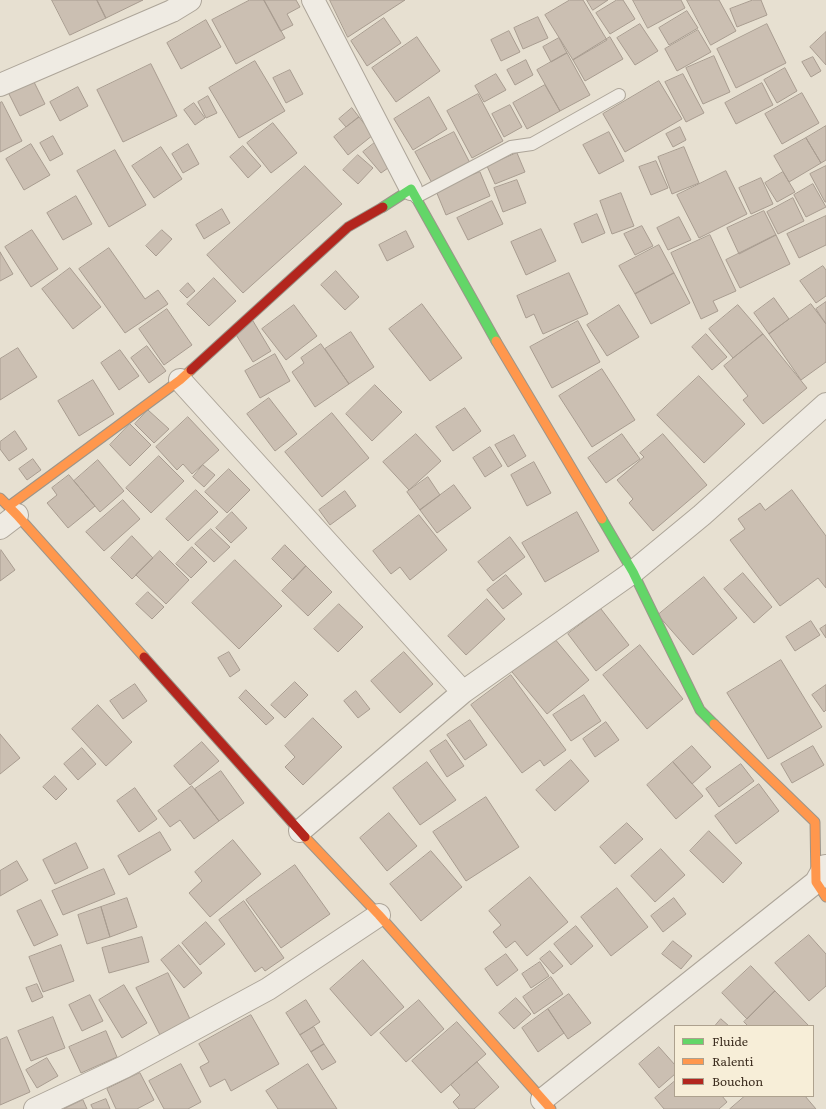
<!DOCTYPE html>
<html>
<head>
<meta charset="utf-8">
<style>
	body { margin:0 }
	#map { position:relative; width:826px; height:1109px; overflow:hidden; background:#e7e0d1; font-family:Literata,serif }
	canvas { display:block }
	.legend { position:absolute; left:674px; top:1025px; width:140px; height:72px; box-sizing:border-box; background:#f7eed8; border:1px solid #ada18e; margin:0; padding:5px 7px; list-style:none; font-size:12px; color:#3d2e20 }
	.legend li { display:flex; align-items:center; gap:8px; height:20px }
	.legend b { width:20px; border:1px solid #ada18e }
</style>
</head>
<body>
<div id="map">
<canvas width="826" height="1109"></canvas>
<ul class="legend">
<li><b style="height:5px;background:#63d668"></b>Fluide</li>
<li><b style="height:5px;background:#ff974d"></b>Ralenti</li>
<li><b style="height:5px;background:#b3261e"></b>Bouchon</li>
</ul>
</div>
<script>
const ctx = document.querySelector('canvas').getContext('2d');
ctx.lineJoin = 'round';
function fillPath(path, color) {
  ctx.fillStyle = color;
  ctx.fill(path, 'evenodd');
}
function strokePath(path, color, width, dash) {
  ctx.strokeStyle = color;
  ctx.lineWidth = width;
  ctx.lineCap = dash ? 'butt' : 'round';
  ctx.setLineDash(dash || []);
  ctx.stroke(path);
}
const building = new Path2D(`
	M52 0H97L106 18 70 35Z
	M97 0H143L106 18Z
	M250 0H264L285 38 236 64 212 20Z
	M264 0H296L300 7 287 14 293 25 281 31Z
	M330 0H405L348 37Z
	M570 0H583L607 40 573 60 545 15Z
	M587 0H608L593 10Z
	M617 0H623L635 19 610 34 596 13Z
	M633 0H681L685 8 648 28Z
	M687 0H719L736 31 711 45Z
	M753 0H761L767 15 737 27 730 9Z
	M687 11 698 28 669 45 659 28Z
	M538 17 548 38 523 49 514 28Z
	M384 18 401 43 367 66 351 41Z
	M206 20 221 47 181 69 167 43Z
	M640 24 658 51 635 65 617 38Z
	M767 24 786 63 736 88 717 49Z
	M698 30 711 52 677 71 665 49Z
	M509 31 520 52 501 61 491 40Z
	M826 32V65L810 47Z
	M417 37 440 71 396 102 372 68Z
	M610 37 623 59 585 81 573 60Z
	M559 38 567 53 551 62 543 47Z
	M567 53 590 95 560 111 537 70Z
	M714 56 730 92 703 104 686 68Z
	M813 57 821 71 811 77 802 62Z
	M526 60 533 75 515 85 507 70Z
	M255 61 285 111 239 138 209 88Z
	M151 64 177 116 123 142 97 90Z
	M785 68 797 91 777 103 764 80Z
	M290 70 303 94 286 103 273 78Z
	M496 74 506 90 484 102 475 86Z
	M683 74 704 113 686 122 665 82Z
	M33 80 45 104 20 116 8 92Z
	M659 81 682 119 625 152 603 114Z
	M762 83 773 105 736 124 725 103Z
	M545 85 560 111 527 129 513 103Z
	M78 87 88 106 60 121 50 102Z
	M802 93 819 123 782 144 765 114Z
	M478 94 503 141 472 158 447 111Z
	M208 96 217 113 206 118 198 102Z
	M429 97 447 129 413 150 394 119Z
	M2 102 22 141 0 152V103Z
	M194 103 205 118 195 125 184 110Z
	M510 105 522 127 504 137 492 114Z
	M352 108 359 117 346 127 339 119Z
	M359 117 373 135 348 155 334 137Z
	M273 123 297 153 271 173 247 143Z
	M826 126V160L821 163 806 138Z
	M680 127 686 140 673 147 666 134Z
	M454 132 470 163 432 183 415 152Z
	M609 132 624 161 599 174 583 145Z
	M53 136 63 154 50 161 40 143Z
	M806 138 821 163 789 182 774 156Z
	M377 141 395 163 381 173 363 152Z
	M31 144 50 175 24 190 6 159Z
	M188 144 199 164 183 173 172 154Z
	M243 146 261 166 248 178 230 157Z
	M161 147 182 179 154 198 132 166Z
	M684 147 699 183 672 194 658 157Z
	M115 150 146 205 109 227 77 171Z
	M517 153 525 172 495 184 487 166Z
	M358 155 373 168 358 184 343 170Z
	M656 161 668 188 651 195 639 167Z
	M305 166 342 204 243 293 207 255Z
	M826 166V202H825L810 174Z
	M726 171 747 214 699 238 677 195Z
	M480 172 490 196 446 215 436 191Z
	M783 172 795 192 777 202 765 183Z
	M761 178 773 204 751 214 739 188Z
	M517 180 526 203 503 212 494 188Z
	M813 184 826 207 806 217 794 195Z
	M621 193 634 226 612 234 600 201Z
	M76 196 92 224 63 240 47 213Z
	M793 198 804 221 778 234 767 212Z
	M492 201 503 224 468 240 457 218Z
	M222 209 230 223 204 239 196 225Z
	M764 211 776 235 739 254 727 228Z
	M597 214 605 233 582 243 574 224Z
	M826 216V245L799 258 787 234Z
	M679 217 691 240 668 250 657 228Z
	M642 226 653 246 635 255 624 234Z
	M541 229 556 261 526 275 511 242Z
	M32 230 58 269 31 287 5 247Z
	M162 230 172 239 156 256 146 246Z
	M406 231 414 247 387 261 379 245Z
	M710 235 736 291 713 301 718 311 701 319 671 253Z
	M776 235 790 264 740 288 726 260Z
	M659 245 674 273 635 294 619 266Z
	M109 248 145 299 158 290 168 304 125 333 79 269Z
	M0 252 13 274 0 281Z
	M823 266 826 270V296L816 303 800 281Z
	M70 268 101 307 73 329 42 289Z
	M336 271 359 297 345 310 321 285Z
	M569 273 588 314 543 334 534 314 526 318 517 296Z
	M674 273 690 303 651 324 635 294Z
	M214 278 236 301 209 326 187 304Z
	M188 283 195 291 187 298 180 291Z
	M774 298 789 319 769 334 754 313Z
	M826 302V324L816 309Z
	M422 304 462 358 430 381 389 329Z
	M811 304 826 324V362L801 380 769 334Z
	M294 305 317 336 286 360 262 329Z
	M619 305 639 337 607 356 587 325Z
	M738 305 763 334 733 358 709 329Z
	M167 309 192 345 164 365 139 329Z
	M253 321 271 351 253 362 235 333Z
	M578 321 600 362 552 388 530 347Z
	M351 332 374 367 349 384 325 349Z
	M706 334 727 357 712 370 692 347Z
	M763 334 807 388 763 424 743 400 748 396 724 366Z
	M321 344 349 384 315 407 292 372 304 363 301 358Z
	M147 346 166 371 149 383 131 358Z
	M18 348 37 377 0 400V359Z
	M120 350 139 376 119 390 101 363Z
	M275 354 290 381 260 398 245 371Z
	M602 369 635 420 592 447 559 396Z
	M699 376 745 424 704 463 657 415Z
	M93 380 114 414 79 436 58 401Z
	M375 385 402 412 372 441 346 414Z
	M269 398 297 434 275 451 247 414Z
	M465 408 481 431 453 451 436 427Z
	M148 410 169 429 154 443 135 424Z
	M332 413 369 458 322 497 285 452Z
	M188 417 219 450 192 474 183 464 177 470 156 447Z
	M130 424 151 445 130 466 110 445Z
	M15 431 27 449 9 461 0 449V442Z
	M416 434 441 461 409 490 383 462Z
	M622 434 640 459 606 483 588 458Z
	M663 434 707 485 653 531 629 503 633 499 617 480 644 457 640 453Z
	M514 435 526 456 508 467 495 445Z
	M490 447 502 466 485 477 473 458Z
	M159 456 184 481 151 513 126 488Z
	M33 459 41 470 27 480 19 469Z
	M98 460 124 491 100 512 74 481Z
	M534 462 551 493 527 506 511 475Z
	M203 465 215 475 204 487 193 477Z
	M229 469 250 490 227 513 205 492Z
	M69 475 95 506 68 528 47 503 57 495 52 488Z
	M428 477 440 495 420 510 407 492Z
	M454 485 471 508 437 533 420 510Z
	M196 490 218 512 188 541 166 519Z
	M792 490 826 536V588L818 578 780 606 730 540 745 529 738 519 760 503 765 510Z
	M345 491 356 506 330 525 319 510Z
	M123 500 140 519 104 551 86 532Z
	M232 512 247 528 231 543 216 528Z
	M577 512 599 551 545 582 522 543Z
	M419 515 447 550 410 580 400 567 391 574 373 551Z
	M211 529 230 547 214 562 195 544Z
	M132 536 153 558 132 579 111 558Z
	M510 537 525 557 493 581 478 562Z
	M285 545 306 566 293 580 272 559Z
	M192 547 207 562 191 578 176 564Z
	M1 550 15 570 0 581V551Z
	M160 551 189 580 166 604 136 575Z
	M235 560 282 606 239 649 192 603Z
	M306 566 332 592 308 616 282 591Z
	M743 573 772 607 754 623 724 589Z
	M506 575 522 594 503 609 487 590Z
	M704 577 737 618 693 655 658 615Z
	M148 592 164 607 152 619 136 604Z
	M487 599 505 619 466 655 448 636Z
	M339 604 363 627 338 652 314 629Z
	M601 609 629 645 596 671 568 634Z
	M811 621 820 635 795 651 786 637Z
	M826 625V638L820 629Z
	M554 638 589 680 547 714 512 672Z
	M640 645 683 699 647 729 603 675Z
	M229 652 240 670 230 677 218 658Z
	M404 652 433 684 400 713 371 681Z
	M781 660 822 727 768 759 727 693Z
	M511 675 566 750 544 766 540 760 522 773 471 705Z
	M295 682 308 695 285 718 271 705Z
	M135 684 147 701 123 719 110 701Z
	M826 685V710L824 712 812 695Z
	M246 690 274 718 266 725 239 698Z
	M356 691 370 709 358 718 344 701Z
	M584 695 601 721 571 741 553 715Z
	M98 705 132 742 106 766 72 729Z
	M313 718 342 747 303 785 285 767 295 757 285 746Z
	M470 720 487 745 465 760 447 735Z
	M606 722 619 740 595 757 583 739Z
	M0 734 20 758 0 774Z
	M446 740 464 766 447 777 430 751Z
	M202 742 219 761 190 785 174 766Z
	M692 746 711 767 692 784 673 762Z
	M813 746 824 765 792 783 781 764Z
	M82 748 96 764 78 780 64 764Z
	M571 760 589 781 555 811 536 790Z
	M427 762 456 800 420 825 393 788Z
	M673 762 703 796 676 819 647 785Z
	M741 764 754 781 719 807 706 789Z
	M221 771 244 803 219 821 195 789Z
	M55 776 67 789 56 800 43 787Z
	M759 784 779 811 736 844 715 816Z
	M192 786 219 821 194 839 180 820 170 827 158 811Z
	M135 788 157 819 139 832 117 801Z
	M486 797 519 847 466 881 433 832Z
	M389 813 417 846 387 871 360 838Z
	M627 823 643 839 615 864 600 847Z
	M709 831 742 863 723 883 690 851Z
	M160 832 171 850 129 875 118 856Z
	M233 840 261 874 210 917 189 893 202 881 195 872Z
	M76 843 88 868 55 884 43 860Z
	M661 849 685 875 655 902 631 876Z
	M431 851 462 887 421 921 390 884Z
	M17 861 28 880 0 896V871Z
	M295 865 330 914 281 948 246 900Z
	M104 869 115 894 63 915 52 891Z
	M530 877 568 922 527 956 515 941 506 948 493 932 501 925 489 911Z
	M617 888 648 927 611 956 581 917Z
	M127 898 137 927 110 937 101 907Z
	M674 898 686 914 663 932 651 916Z
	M41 900 58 935 34 946 17 911Z
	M244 901 284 958 265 971 262 967 255 972 219 920Z
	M101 907 110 937 87 944 78 915Z
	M206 922 225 944 200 965 182 943Z
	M576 926 593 946 571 965 554 944Z
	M809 935 826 954V986L809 1001 775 963Z
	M142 937 149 962 109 973 102 948Z
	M673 941 692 956 681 969 662 954Z
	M61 945 74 981 43 992 29 957Z
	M179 945 202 973 184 988 161 960Z
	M550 951 563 966 553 974 540 959Z
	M506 954 518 970 497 986 485 969Z
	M363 960 404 1007 371 1036 330 989Z
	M540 962 549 976 531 988 522 974Z
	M751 966 775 991 747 1019 722 993Z
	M168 973 190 1019 160 1035 136 988Z
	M551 977 563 994 534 1014 523 997Z
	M37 984 43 997 32 1002 26 988Z
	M124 985 147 1023 122 1038 99 1000Z
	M775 991 809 1026H748L744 1022Z
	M569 994 591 1023 568 1039 548 1009Z
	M90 995 103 1021 82 1031 69 1005Z
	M516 998 531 1014 514 1029 499 1013Z
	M306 1000 320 1022 300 1035 286 1013Z
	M419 1000 444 1029 406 1062 380 1033Z
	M548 1009 564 1033 538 1052 522 1028Z
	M251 1015 279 1064 231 1091 225 1079 210 1087 200 1067 209 1062 199 1044Z
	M53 1017 65 1048 31 1061 18 1031Z
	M721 1019 729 1026H715Z
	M457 1022 486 1054 441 1093 412 1061Z
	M314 1027 324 1044 311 1052 300 1035Z
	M106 1031 117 1057 81 1073 69 1047Z
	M7 1037 30 1092 0 1105V1040Z
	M324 1044 336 1062 322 1070 311 1052Z
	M659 1047 675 1065V1074L659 1088 639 1064Z
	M47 1058 58 1076 37 1088 26 1070Z
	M477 1062 499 1087 474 1109H459L453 1102 460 1095 451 1085Z
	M181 1064 201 1102 188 1109H164L149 1081Z
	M308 1064 337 1109H278L266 1091Z
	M140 1073 154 1100 137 1109H116L107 1089Z
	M675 1081V1096H722L727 1102 719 1109H664L655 1098Z
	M745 1096H805L816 1109H730Z
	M106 1099 110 1109H93L91 1105Z
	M83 1100 87 1109H64Z`);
fillPath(building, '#cbbfb2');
strokePath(building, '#a89c90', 1);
const lane = new Path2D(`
	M416 197 511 147 532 144 619 95`);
const street = new Path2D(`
	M313 0 411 189
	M0 85 172 11 190 0
	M180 380 463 692
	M0 528 17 515
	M300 831 463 692 633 572 702 515 826 404
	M542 1100 816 882 825 866
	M35 1109 124 1067 268 989 379 915`);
const fast = new Path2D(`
	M383 207 411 189 496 341
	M602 519 633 572 700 710 714 724`);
const slow = new Path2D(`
	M496 341 602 519
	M0 498 17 515 144 657
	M9 506 180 380 191 370
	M714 724 815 822 816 882 826 897
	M305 837 379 915 551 1109`);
const jam = new Path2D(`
	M191 370 348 227 383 207
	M144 657 305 837`);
strokePath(lane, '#ada599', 14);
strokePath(street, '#ada599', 24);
strokePath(fast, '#9c958a', 11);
strokePath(slow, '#9c958a', 11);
strokePath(jam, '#9c958a', 11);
strokePath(lane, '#efebe3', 12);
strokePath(street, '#efebe3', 22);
strokePath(fast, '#63d668', 9);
strokePath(slow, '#ff974d', 9);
strokePath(jam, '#b3261e', 9);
</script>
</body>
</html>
